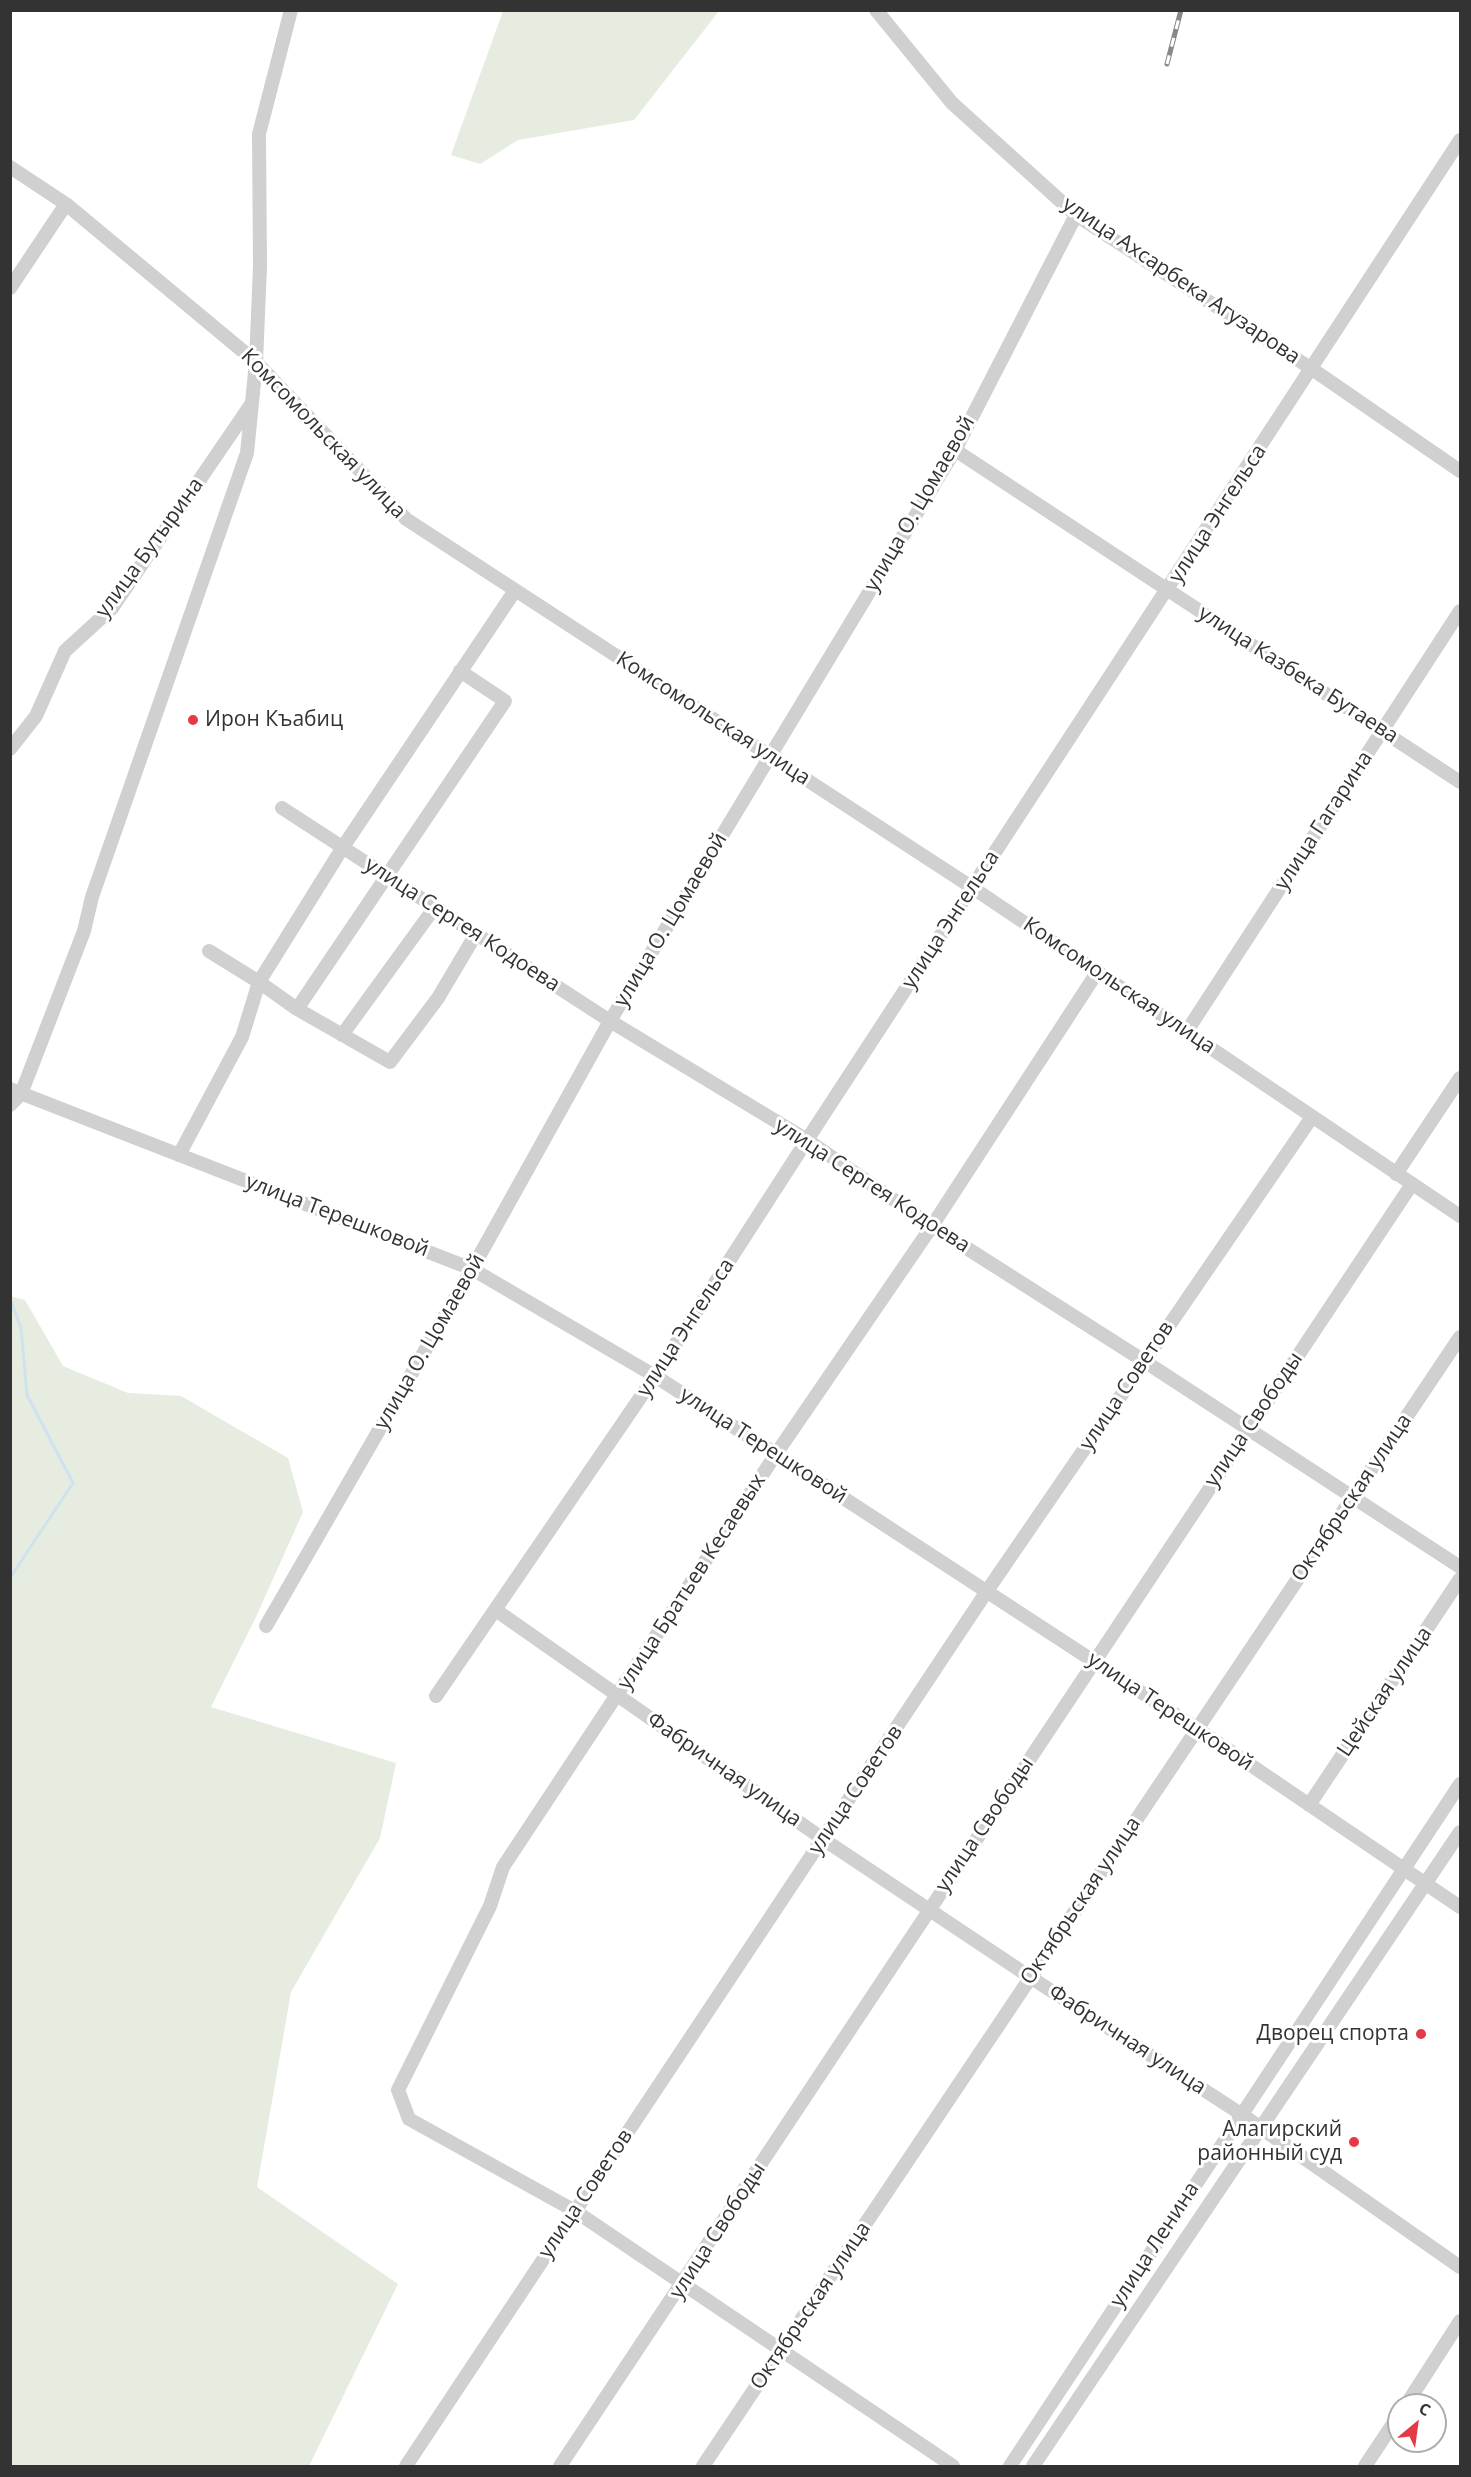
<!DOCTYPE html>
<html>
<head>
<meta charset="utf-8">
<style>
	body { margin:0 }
	#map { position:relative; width:1471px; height:2477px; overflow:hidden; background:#fff; font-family:"Open Sans",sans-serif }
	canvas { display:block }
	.frame { position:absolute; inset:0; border:12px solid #333; pointer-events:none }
	.north { position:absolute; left:1387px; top:2393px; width:60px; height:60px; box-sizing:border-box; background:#fff; border:2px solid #adadad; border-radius:50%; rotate:29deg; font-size:16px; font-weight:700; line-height:24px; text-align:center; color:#333 }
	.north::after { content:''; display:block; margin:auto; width:21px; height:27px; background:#e63946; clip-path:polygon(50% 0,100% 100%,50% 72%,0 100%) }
</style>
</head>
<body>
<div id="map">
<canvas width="1471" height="2477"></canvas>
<div class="frame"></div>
<div class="north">С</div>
</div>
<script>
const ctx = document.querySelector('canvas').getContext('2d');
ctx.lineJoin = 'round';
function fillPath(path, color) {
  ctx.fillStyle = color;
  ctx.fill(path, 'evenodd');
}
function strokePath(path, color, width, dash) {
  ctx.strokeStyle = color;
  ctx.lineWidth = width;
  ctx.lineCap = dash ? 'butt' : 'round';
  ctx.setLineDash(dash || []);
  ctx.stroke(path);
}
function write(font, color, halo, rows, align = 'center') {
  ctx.font = font + ' "Open Sans",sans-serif';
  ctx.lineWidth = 6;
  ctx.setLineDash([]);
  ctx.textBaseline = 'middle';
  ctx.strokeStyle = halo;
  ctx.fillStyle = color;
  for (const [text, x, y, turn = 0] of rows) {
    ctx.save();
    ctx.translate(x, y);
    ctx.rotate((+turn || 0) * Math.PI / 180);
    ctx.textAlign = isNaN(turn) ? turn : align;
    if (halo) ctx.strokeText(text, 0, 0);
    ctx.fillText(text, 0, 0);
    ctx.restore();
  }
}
fillPath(new Path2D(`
	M503 11V10L719 11 634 120 518 140 480 164 451 155Z
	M10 1296 25 1300 63 1366 128 1393 181 1396 288 1458 303 1512 256 1617 211 1707 396 1763 380 1838 291 1992 257 2187 398 2284 309 2466H11Z`), '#e6ecdf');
strokePath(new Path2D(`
	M10 1299 21 1328 27 1395 73 1483 10 1578`), '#cfe2ee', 3);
strokePath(new Path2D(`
	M876 10 952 103 1076 215 1312 369 1460 471
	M10 167 66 204 256 362 406 519 973 888 1460 1216
	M10 288 66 204
	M955 450 1460 782
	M10 749 36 716 65 651 112 608 250 406
	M282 808 610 1021 807 1140 932 1226 1144 1361 1460 1567
	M209 951 259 982 297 1009 390 1062 438 998 476 934
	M297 1009 505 701 460 671
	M1187 1031 1460 611
	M342 1035 435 907
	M10 1089 472 1269 655 1376 776 1454 1196 1728 1460 1907
	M10 1105 21 1094 84 931 92 897 247 453 256 362 260 266 259 134 291 10
	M179 1155 242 1037 259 982 343 847 514 592
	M1396 1174 1460 1078
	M497 1611 823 1839 1030 1977 1241 2114 1460 2267
	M266 1626 472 1269 610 1021 955 450 1076 215
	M436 1696 655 1376 807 1140 1460 140
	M1309 1805 1460 1579
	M1406 2405 1460 2321
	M406 2466 987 1591 1312 1117
	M560 2466 1412 1184
	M703 2466 1460 1337
	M953 2466 575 2211 409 2119 398 2090 490 1906 503 1867 776 1454 932 1226 1098 971
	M1010 2466 1460 1784
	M1033 2466 1460 1832
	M1365 2466 1399 2415`), '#d0d0d0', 14);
const rail = new Path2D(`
	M1167 64 1181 10`);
strokePath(rail, '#888', 5);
strokePath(rail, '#fff', 3, [9]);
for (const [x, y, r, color] of [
	[193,720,6,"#e63946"],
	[1421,2034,6,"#e63946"],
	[1354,2142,6,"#e63946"]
]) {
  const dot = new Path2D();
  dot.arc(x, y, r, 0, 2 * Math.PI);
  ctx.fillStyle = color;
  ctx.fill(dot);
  strokePath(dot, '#fff', 2);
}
write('21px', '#333', '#fff', [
	["улица Ахсарбека Агузарова",1181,281,34],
	["Комсомольская улица",323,434,46],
	["улица О. Цомаевой",920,504,-60],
	["улица Энгельса",1218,514,-57],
	["улица Бутырина",150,548,-54],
	["улица Казбека Бутаева",1298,675,33],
	["Комсомольская улица",713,719,33],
	["улица Гагарина",1324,821,-57],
	["улица О. Цомаевой",671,920,-59],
	["улица Энгельса",951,920,-57],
	["улица Сергея Кодоева",462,925,33],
	["Комсомольская улица",1119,986,34],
	["улица Сергея Кодоева",872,1186,33],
	["улица Терешковой",337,1216,21],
	["улица Энгельса",686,1328,-57],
	["улица О. Цомаевой",430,1342,-60],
	["улица Советов",1127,1386,-56],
	["улица Свободы",1254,1420,-56],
	["улица Терешковой",763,1446,33],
	["Октябрьская улица",1352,1498,-56],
	["улица Братьев Кесаевых",692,1582,-57],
	["Цейская улица",1385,1692,-56],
	["улица Терешковой",1170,1712,34],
	["Фабричная улица",724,1770,35],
	["улица Советов",856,1790,-56],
	["улица Свободы",985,1825,-56],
	["Октябрьская улица",1081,1901,-56],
	["Фабричная улица",1127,2040,33],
	["улица Советов",586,2194,-56],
	["улица Свободы",718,2231,-57],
	["улица Ленина",1155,2245,-57],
	["Октябрьская улица",811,2306,-56]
]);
write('21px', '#333', '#fff', [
	["Ирон Къабиц",205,720,"left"],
	["Дворец спорта",1409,2034],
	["Алагирский",1342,2130],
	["районный суд",1342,2154]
], 'right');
</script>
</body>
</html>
